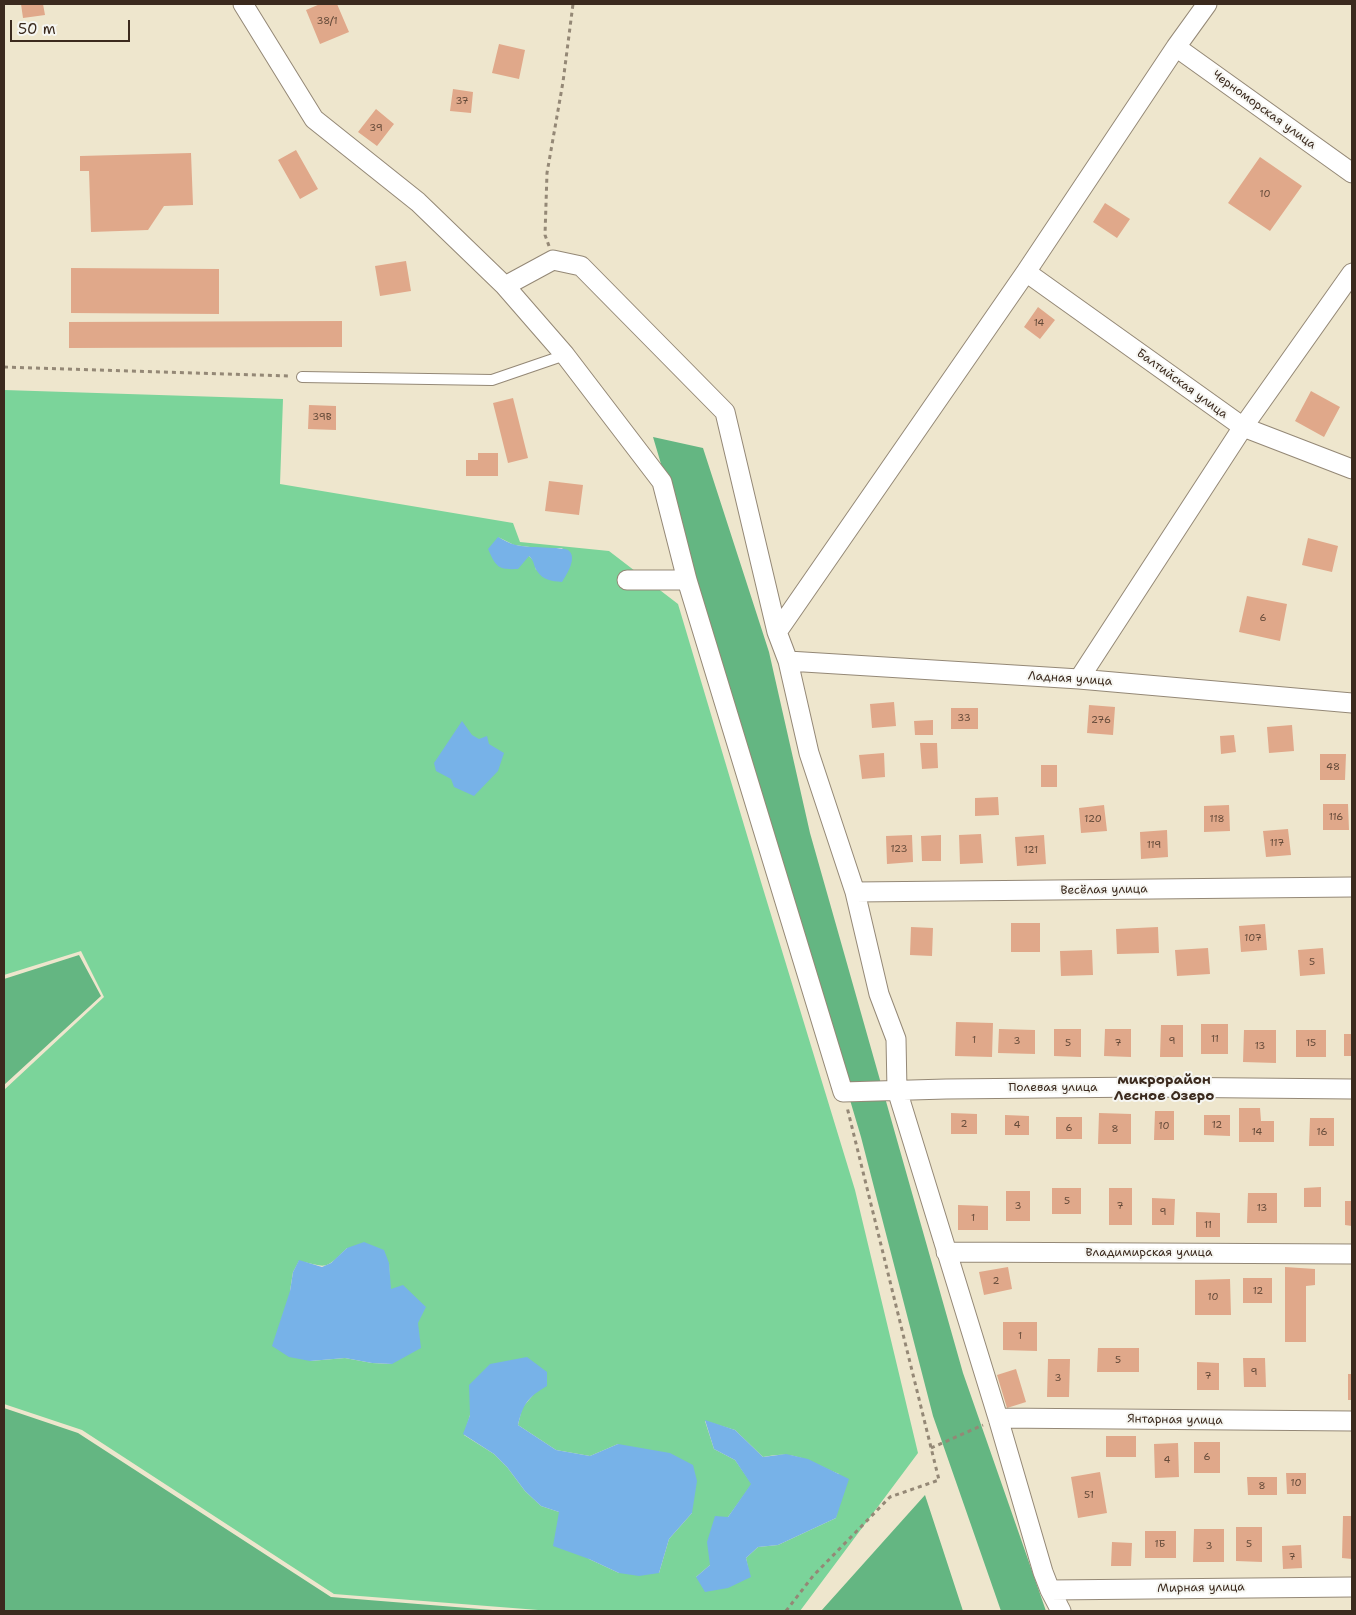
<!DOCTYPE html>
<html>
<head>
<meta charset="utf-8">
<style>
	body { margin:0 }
	#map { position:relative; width:1356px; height:1615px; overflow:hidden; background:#eee6cd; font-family:"Shantell Sans",sans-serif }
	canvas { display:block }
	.frame { position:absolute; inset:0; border:5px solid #3b2a1e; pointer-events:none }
	.scale { position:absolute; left:10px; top:20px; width:120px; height:22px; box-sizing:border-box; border:2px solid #3b2a1e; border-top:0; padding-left:6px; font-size:15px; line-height:18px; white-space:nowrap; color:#3b2a1e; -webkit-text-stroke:4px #f6f6f2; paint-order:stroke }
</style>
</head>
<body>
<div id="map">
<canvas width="1356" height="1615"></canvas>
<div class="frame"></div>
<div class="scale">50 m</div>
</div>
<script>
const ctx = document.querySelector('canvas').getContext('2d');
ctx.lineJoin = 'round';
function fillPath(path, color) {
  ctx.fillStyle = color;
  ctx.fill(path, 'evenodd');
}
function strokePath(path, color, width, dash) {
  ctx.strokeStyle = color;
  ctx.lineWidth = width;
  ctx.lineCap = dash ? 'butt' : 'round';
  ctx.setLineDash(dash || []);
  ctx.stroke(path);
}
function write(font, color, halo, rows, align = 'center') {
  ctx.font = font + ' "Shantell Sans",sans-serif';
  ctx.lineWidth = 4;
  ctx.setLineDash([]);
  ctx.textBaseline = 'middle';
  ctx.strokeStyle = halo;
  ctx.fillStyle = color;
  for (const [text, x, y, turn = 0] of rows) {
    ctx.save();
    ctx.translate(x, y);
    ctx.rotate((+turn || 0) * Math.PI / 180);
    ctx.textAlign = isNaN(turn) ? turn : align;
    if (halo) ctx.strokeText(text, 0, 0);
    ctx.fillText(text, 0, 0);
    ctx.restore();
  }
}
fillPath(new Path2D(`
	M4 390 283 399 280 484 513 523 520 542 609 551 678 604 761 882 855 1190 918 1453 800 1611H551L334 1594 82 1430 4 1404V1090L104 997 81 951 4 975ZM498 537 514 545 538 548H563L536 570 534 561 529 556ZM347 1248 389 1263 392 1364 372 1363 345 1358 310 1361 290 1291 293 1272 299 1261C328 1267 324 1271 347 1248ZM534 1394 522 1408 518 1425 556 1450 590 1456 618 1444 692 1513 669 1539 659 1573H619L589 1559 559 1512 541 1506 525 1491 507 1467 494 1454 464 1435 470 1415ZM705 1421 735 1430 763 1457C770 1456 779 1454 786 1455 805 1456 821 1467 839 1474L836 1518 778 1545 758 1547 746 1558 750 1577H696L710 1565 728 1517 752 1484 735 1460 714 1449Z`), '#7bd49a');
fillPath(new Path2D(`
	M653 437 703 448 769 652 810 833 963 1373 1046 1611H1001L933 1416 861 1137Z
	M79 955 101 996 4 1085V979Z
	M4 1408 78 1433 331 1597 505 1611H4Z
	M925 1495 963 1611H821Z`), '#64b682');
fillPath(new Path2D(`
	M498 537C504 540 510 544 516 545 526 548 564 547 568 550 578 557 567 574 562 582 551 581 543 580 537 571 533 565 535 562 529 556L518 569C498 570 496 567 488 549Z
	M462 721 472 735 479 739 487 736 489 744 504 753 498 771 474 796 454 787 451 779 436 771 434 763Z
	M364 1242 384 1250 389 1263 391 1289 403 1285 426 1307 418 1323 421 1348 392 1364 372 1363 345 1358 310 1361 289 1357 272 1346 290 1291 293 1272 299 1260 322 1267 331 1263 347 1248Z
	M527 1357 547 1372V1386C528 1397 523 1404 518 1425L556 1450 590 1456 618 1444 670 1453 693 1465 697 1481 692 1513 669 1539 659 1573 639 1576 619 1573 589 1559 553 1546 559 1512 541 1506 525 1491 507 1467 494 1454 463 1434 470 1415 469 1385 490 1364Z
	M705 1420 735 1430 763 1457 786 1454 808 1459 849 1479 836 1518 778 1545 758 1547 746 1558 751 1577 728 1588 705 1592 696 1577 710 1565 707 1542 715 1516 728 1517 751 1484 735 1460 714 1449Z`), '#77b2e8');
fillPath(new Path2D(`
	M21 4H43L45 15 23 18Z
	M320 4H337L349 32 320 44 306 10Z
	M499 44 525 50 519 79 492 73Z
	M453 89 473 92 471 113 450 111Z
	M376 109 394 124 377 146 358 132Z
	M296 150 318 189 300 199 278 160Z
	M191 153 193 205 164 206 148 230 91 232 89 171H80V156Z
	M1260 157 1302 186 1270 231 1228 203Z
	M1105 203 1130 219 1117 238 1093 222Z
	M406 261 411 291 380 296 375 266Z
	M71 268 219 269V314L71 313Z
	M1038 307 1055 320 1040 339 1024 327Z
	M342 321V347L69 348V322Z
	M1311 391 1340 407 1324 437 1295 421Z
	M513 398 528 458 508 463 493 403Z
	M309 405 336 406V430L308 429Z
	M478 453H498V476H466V460H478Z
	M549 481 583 485 579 515 545 511Z
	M1308 538 1338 546 1332 572 1302 565Z
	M1247 596 1287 604 1280 641 1239 632Z
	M894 702 896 726 872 728 870 704Z
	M1089 705 1115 707 1113 735 1087 733Z
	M951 708H978V729H951Z
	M933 720V735H915L914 721Z
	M1292 725 1294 751 1269 753 1267 727Z
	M1234 735 1236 752 1221 754 1220 736Z
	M920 743H937L938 768 922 769Z
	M884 753 885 777 862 779 859 755Z
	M1320 754H1346L1345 780H1320Z
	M1041 765H1057V787H1041Z
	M998 797 999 815 975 816V798Z
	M1323 804H1348L1349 830H1323Z
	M1104 805 1107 831 1081 833 1079 808Z
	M1229 805 1230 831 1204 832V806Z
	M1288 829 1291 855 1266 857 1263 831Z
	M1167 830 1168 857 1141 859 1140 832Z
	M981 834 983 863 960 864 959 835Z
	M912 835 913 862 887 864 886 836Z
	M941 835V861H922L921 836Z
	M1044 835 1046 864 1017 866 1015 837Z
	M1011 923H1040V952H1011Z
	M1265 924 1267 950 1241 952 1239 926Z
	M911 927 933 928 932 956 910 955Z
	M1158 927 1159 953 1117 954 1116 929Z
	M1208 948 1210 974 1177 976 1175 950Z
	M1323 948 1325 974 1300 976 1298 950Z
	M1092 950 1093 975 1061 976 1060 951Z
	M956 1022 993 1023 992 1057 955 1056Z
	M1201 1024H1228V1054H1201Z
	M1161 1025H1183V1057H1160Z
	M999 1029 1035 1030V1054L998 1053Z
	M1054 1029H1081V1057L1054 1056Z
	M1105 1029H1131V1057L1104 1056Z
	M1244 1030H1276V1063L1243 1062Z
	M1296 1030H1326V1057H1296Z
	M1344 1034H1352V1056H1344Z
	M1239 1108H1260L1261 1121H1274V1142H1239Z
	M1155 1111H1174V1140H1154Z
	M951 1113 977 1114V1134H951Z
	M1099 1113 1131 1114V1144H1098Z
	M1005 1115 1029 1116V1135H1005Z
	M1204 1115H1230V1136L1204 1135Z
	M1056 1117H1082V1139H1056Z
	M1310 1118H1334V1146H1309Z
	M1321 1187V1207H1304V1188Z
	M1052 1188H1081V1214H1052Z
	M1109 1188H1132V1225H1109Z
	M1006 1191H1030V1221H1006Z
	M1248 1193H1277V1223H1247Z
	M1152 1198 1175 1199 1174 1225H1152Z
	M1345 1201H1352V1226L1345 1225Z
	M958 1205 988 1206V1230H958Z
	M1196 1212 1220 1213V1237H1196Z
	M1008 1267 1012 1289 984 1295 979 1272Z
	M1285 1267 1315 1269V1285L1306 1286V1342H1285Z
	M1243 1278H1272V1303H1243Z
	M1230 1279 1231 1315H1195V1280Z
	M1003 1322H1037V1351L1003 1350Z
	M1098 1348H1139V1372H1097Z
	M1243 1358H1265L1266 1387H1244Z
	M1048 1359H1070L1069 1397H1047Z
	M1197 1362 1219 1363V1390H1197Z
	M1016 1369 1026 1402 1007 1408 997 1375Z
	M1348 1374H1352V1400H1348Z
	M1106 1436H1136V1457H1106Z
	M1194 1442H1220V1473H1194Z
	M1178 1443 1179 1477 1155 1478 1154 1444Z
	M1100 1472 1107 1513 1078 1518 1071 1477Z
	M1286 1473H1306V1494H1287Z
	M1247 1477H1277V1495H1248Z
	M1343 1516H1352V1559L1342 1558Z
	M1236 1527H1262V1562L1236 1561Z
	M1194 1529H1224V1562H1193Z
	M1145 1531H1176V1558H1145Z
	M1112 1542 1132 1543 1131 1566H1111Z
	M1301 1545 1302 1568 1283 1569 1282 1546Z`), '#e0a88a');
const service = new Path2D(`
	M302 377 492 380 565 355`);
const minor = new Path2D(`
	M243 4 314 119 418 202 505 286 553 260 581 266 725 412 777 632 788 661 809 753 855 892 879 994 896 1039 897 1090 998 1418 1043 1572 1050 1590 1061 1611
	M1176 47 1352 173
	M1026 272 1243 427 1352 469
	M505 286 565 355 662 482 687 580 843 1092 946 1089 1147 1087 1352 1089
	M627 580H687
	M777 632 1026 272 1176 47 1207 4
	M788 661 1079 679 1352 703
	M1079 679 1243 427 1352 273
	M855 892 1352 887
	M946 1252 1352 1254
	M998 1418 1352 1421
	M1050 1590 1352 1587`);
strokePath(service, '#948876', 12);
strokePath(minor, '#948876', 21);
strokePath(new Path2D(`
	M549 246 545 235 547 173 563 82 573 4
	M4 367 291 376
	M931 1448 983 1425
	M786 1611 813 1576 890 1497 939 1480 847 1107`), '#948876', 3, [4, 4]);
strokePath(service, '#fff', 10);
strokePath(minor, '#fff', 19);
write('10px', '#644a39', null, [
	["38/1",327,21],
	["37",462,101],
	["39",376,128],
	["10",1265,194],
	["14",1039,323],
	["39В",322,417],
	["6",1263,618],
	["33",964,718],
	["276",1101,720],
	["48",1333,767],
	["116",1336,817],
	["120",1093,819],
	["118",1217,819],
	["117",1277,843],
	["119",1154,845],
	["123",899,849],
	["121",1031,850],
	["107",1253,938],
	["5",1312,962],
	["11",1215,1039],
	["1",974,1040],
	["3",1017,1041],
	["9",1172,1041],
	["5",1068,1043],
	["7",1118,1043],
	["15",1311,1043],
	["13",1260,1046],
	["2",964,1124],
	["4",1017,1125],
	["12",1217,1125],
	["10",1164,1126],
	["6",1069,1128],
	["8",1115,1129],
	["14",1257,1132],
	["16",1322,1132],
	["5",1067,1201],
	["3",1018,1206],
	["7",1120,1206],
	["13",1262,1208],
	["9",1163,1212],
	["1",973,1218],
	["11",1208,1225],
	["2",996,1281],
	["12",1258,1291],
	["10",1213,1297],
	["1",1020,1336],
	["5",1118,1360],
	["9",1254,1372],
	["7",1208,1376],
	["3",1058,1378],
	["6",1207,1457],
	["4",1167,1460],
	["10",1296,1483],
	["8",1262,1486],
	["51",1089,1495],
	["1Б",1160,1544],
	["5",1249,1544],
	["3",1209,1546],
	["7",1292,1557]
]);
write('12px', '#3b2a1e', '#f6f6f2', [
	["Черноморская улица",1264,110,36],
	["Балтийская улица",1182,384,36],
	["Ладная улица",1070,679,4],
	["Весёлая улица",1104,890,-1],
	["Полевая улица",1053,1088],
	["Владимирская улица",1149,1253],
	["Янтарная улица",1175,1420,1],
	["Мирная улица",1201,1588,-1]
]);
write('bold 14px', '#3b2a1e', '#f6f6f2', [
	["микрорайон",1164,1080],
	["Лесное Озеро",1164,1096]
]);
</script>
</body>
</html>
